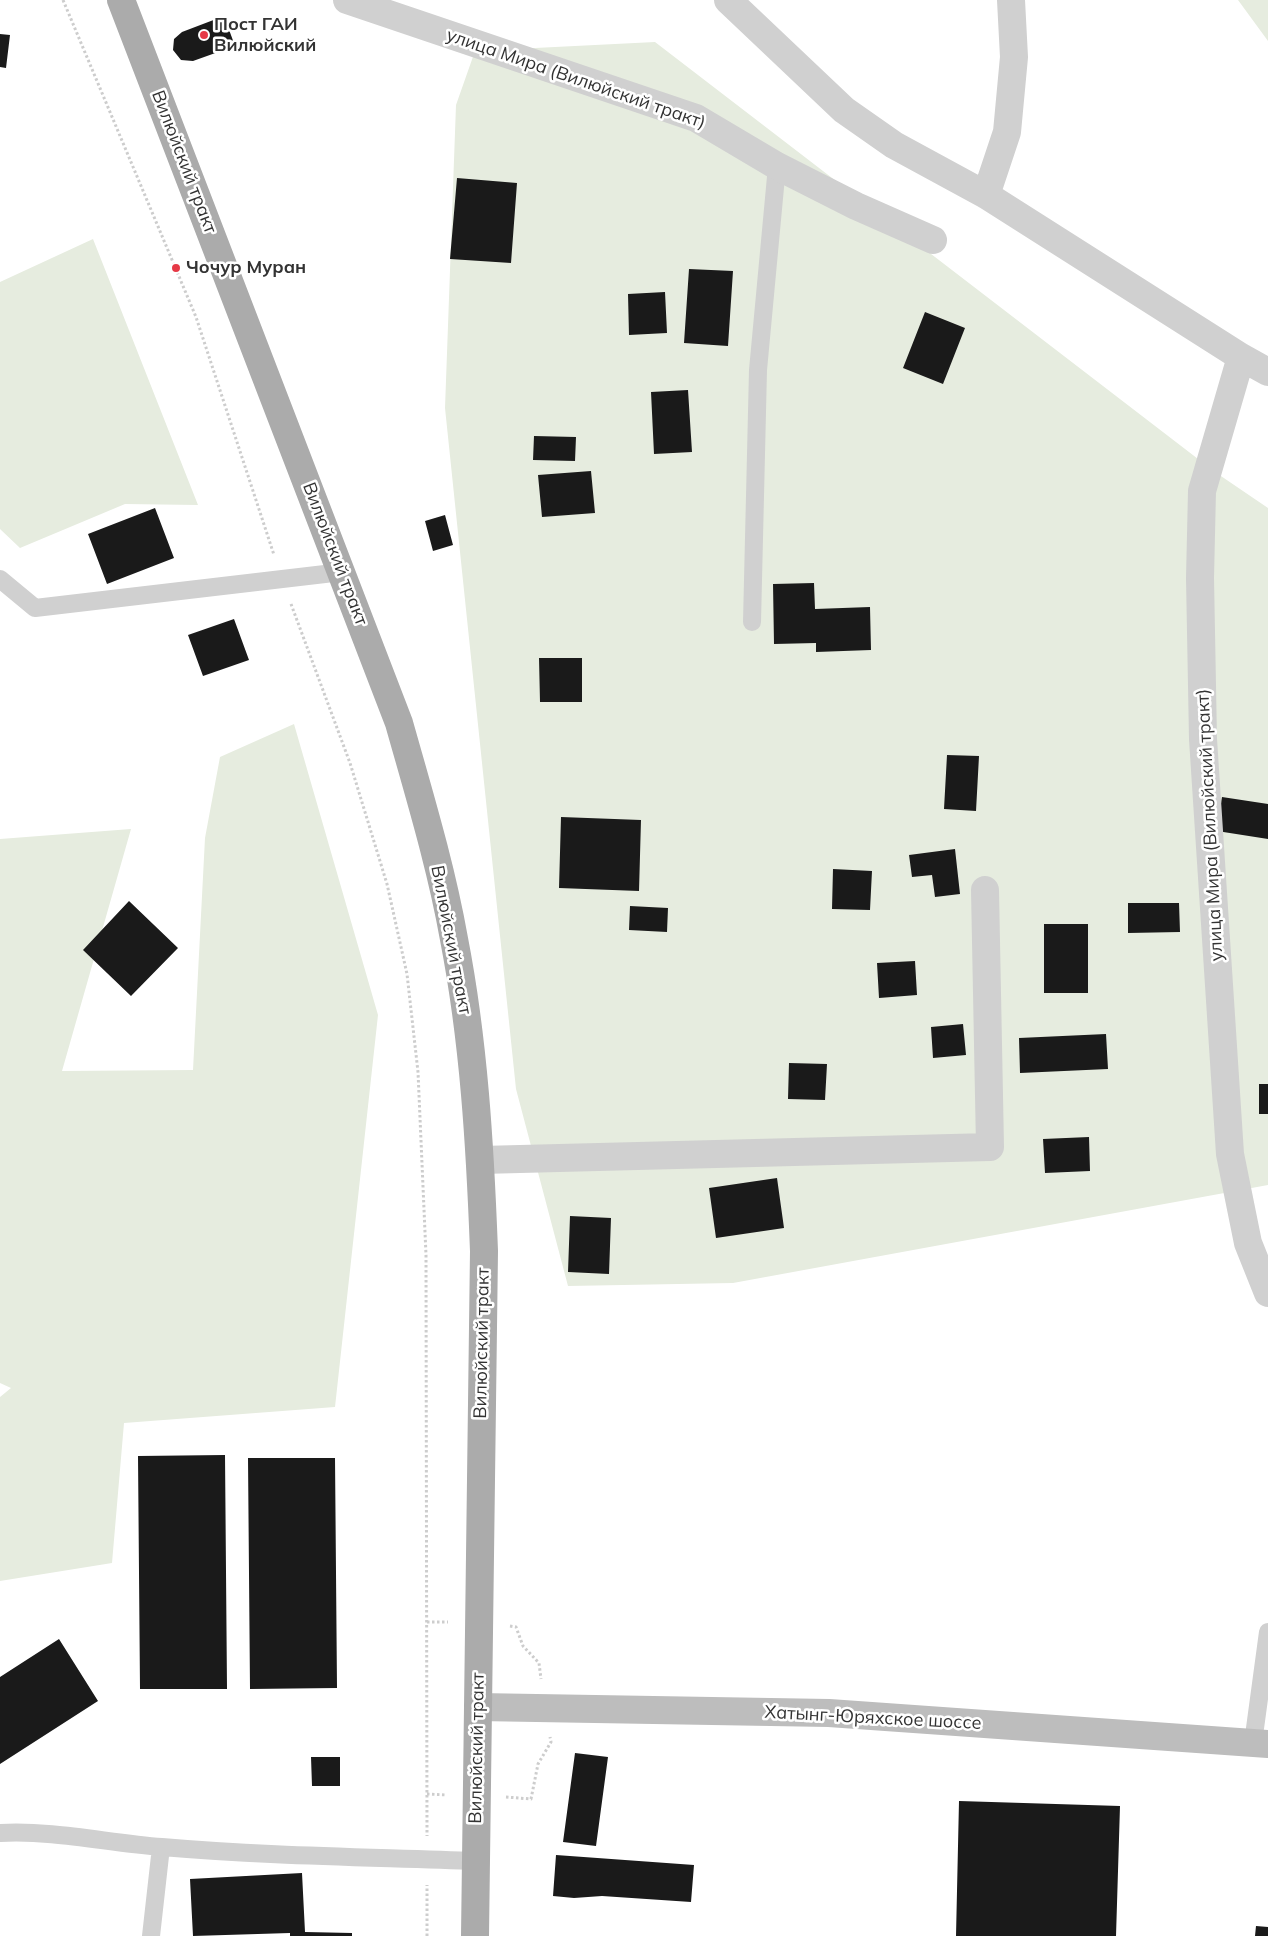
<!DOCTYPE html>
<html>
<head>
<meta charset="utf-8">
<style>
	body { margin:0 }
	canvas { display:block; background:#fff }
</style>
</head>
<body>
<canvas width="1268" height="1936"></canvas>
<script>
const ctx = document.querySelector('canvas').getContext('2d');
ctx.lineJoin = 'round';
function fillPath(path, color) {
  ctx.fillStyle = color;
  ctx.fill(path, 'evenodd');
}
function strokePath(path, color, width, dash) {
  ctx.strokeStyle = color;
  ctx.lineWidth = width;
  ctx.lineCap = dash ? 'butt' : 'round';
  ctx.setLineDash(dash || []);
  ctx.stroke(path);
}
function write(font, color, halo, rows, align = 'center') {
  ctx.font = font + ' Mulish,sans-serif';
  ctx.lineWidth = 5;
  ctx.setLineDash([]);
  ctx.textBaseline = 'middle';
  ctx.strokeStyle = halo;
  ctx.fillStyle = color;
  for (const [text, x, y, turn = 0] of rows) {
    ctx.save();
    ctx.translate(x, y);
    ctx.rotate((+turn || 0) * Math.PI / 180);
    ctx.textAlign = isNaN(turn) ? turn : align;
    if (halo) ctx.strokeText(text, 0, 0);
    ctx.fillText(text, 0, 0);
    ctx.restore();
  }
}
fillPath(new Path2D(`
	M1238 0H1268V41Z
	M655 42 1215 472 1268 508V1185L733 1283 568 1286 516 1089 445 408 456 105 475 51Z
	M93 239 198 505 125 504 20 548 0 529V282Z
	M294 724 378 1015 335 1407 124 1423 112 1563 0 1581V1397L11 1388 0 1383V839L131 829 62 1071 193 1070 205 838 220 757Z`), '#e6ecdf');
fillPath(new Path2D(`
	M224 16 235 46 193 61 181 60 173 50 174 39 182 32Z
	M0 34 10 35 6 68 0 67Z
	M457 178 517 183 511 263 450 259Z
	M689 269 733 271 728 346 684 343Z
	M665 292 667 333 629 335 628 294Z
	M925 312 965 328 943 384 903 368Z
	M688 390 692 452 654 454 651 392Z
	M534 436 576 437 575 461 533 460Z
	M591 471 595 513 542 517 538 475Z
	M155 508 174 558 107 584 88 534Z
	M445 515 453 545 433 551 425 521Z
	M814 583 815 609 870 607 871 650 816 652V643L774 644 773 584Z
	M234 619 249 660 203 676 188 635Z
	M539 658H582V702H540Z
	M947 755 979 756 976 811 944 809Z
	M1222 797 1268 804V839L1217 831Z
	M561 817 641 820 639 891 559 888Z
	M955 849 960 894 935 897 932 875 912 877 909 855Z
	M833 869 872 871 870 910 832 909Z
	M129 901 178 948 131 996 83 950Z
	M1128 903H1179L1180 932 1128 933Z
	M630 906 668 908 667 932 629 930Z
	M1044 924H1088V993H1044Z
	M915 961 917 995 879 998 877 963Z
	M963 1024 966 1055 933 1058 931 1027Z
	M1106 1034 1108 1069 1020 1073 1019 1038Z
	M789 1063 827 1064 825 1100 788 1099Z
	M1259 1084H1268V1114H1259Z
	M1089 1137 1090 1171 1045 1173 1043 1139Z
	M777 1178 784 1228 716 1238 709 1188Z
	M570 1216 611 1218 609 1274 568 1272Z
	M225 1455 227 1689H140L138 1456Z
	M248 1458H335L337 1688 250 1689Z
	M59 1639 98 1701 0 1764V1677Z
	M575 1753 608 1757 596 1846 563 1842Z
	M311 1757H340V1786H312Z
	M959 1801 1120 1806 1116 1936H956Z
	M556 1855 694 1865 691 1902 602 1896 574 1898 553 1896Z
	M302 1873 305 1932 352 1933V1936H290V1933L193 1936 190 1879Z
	M1256 1926 1268 1927V1936H1255Z`), '#1a1a1a');
strokePath(new Path2D(`
	M63 0 196 317 274 555
	M291 604 350 763 387 884 407 974 418 1072 426 1255 427 1836
	M427 1622H448
	M510 1626 516 1627 523 1646 539 1663 541 1679
	M427 1794 447 1795
	M506 1797 531 1799 538 1764 551 1742 550 1737
	M427 1936V1885`), '#cdcdcd', 3, [2.5, 2.5]);
strokePath(new Path2D(`
	M0 579 35 608 342 572
	M752 622 758 370 777 166
	M1253 1743 1268 1632
	M0 1833C54 1830 108 1843 162 1847 266 1856 371 1857 476 1861
	M151 1936 161 1847`), '#d0d0d0', 18);
strokePath(new Path2D(`
	M347 0 696 118 777 166 856 206 933 240
	M728 0 844 110 894 145 986 195 1241 357 1268 372
	M986 195 1007 132 1014 57 1011 0
	M1241 357 1202 491 1200 578 1203 739 1230 1154 1248 1243 1268 1293
	M481 1160 990 1147 985 890`), '#d0d0d0', 28);
strokePath(new Path2D(`
	M478 1707 829 1713 1268 1744`), '#bdbdbd', 28);
strokePath(new Path2D(`
	M121 0 399 723C419 794 441 866 454 939 474 1042 480 1146 484 1251L475 1936`), '#ababab', 28);
for (const [x, y, r, color] of [
	[204,35,5,"#e63946"],
	[176,268,5,"#e63946"]
]) {
  const dot = new Path2D();
  dot.arc(x, y, r, 0, 2 * Math.PI);
  ctx.fillStyle = color;
  ctx.fill(dot);
  strokePath(dot, '#fff', 2);
}
write('bold 18px', '#333', '#fff', [
	["Пост ГАИ",214,25],
	["Вилюйский",214,46],
	["Чочур Муран",186,268]
], 'left');
write('18px', '#333', '#fff', [
	["улица Мира (Вилюйский тракт)",576,79,19],
	["Вилюйский тракт",184,162,69],
	["Вилюйский тракт",335,554,69],
	["улица Мира (Вилюйский тракт)",1210,825,-93],
	["Вилюйский тракт",451,940,79],
	["Вилюйский тракт",482,1343,-89],
	["Хатынг-Юряхское шоссе",873,1718,3],
	["Вилюйский тракт",477,1748,-89]
]);
</script>
</body>
</html>
